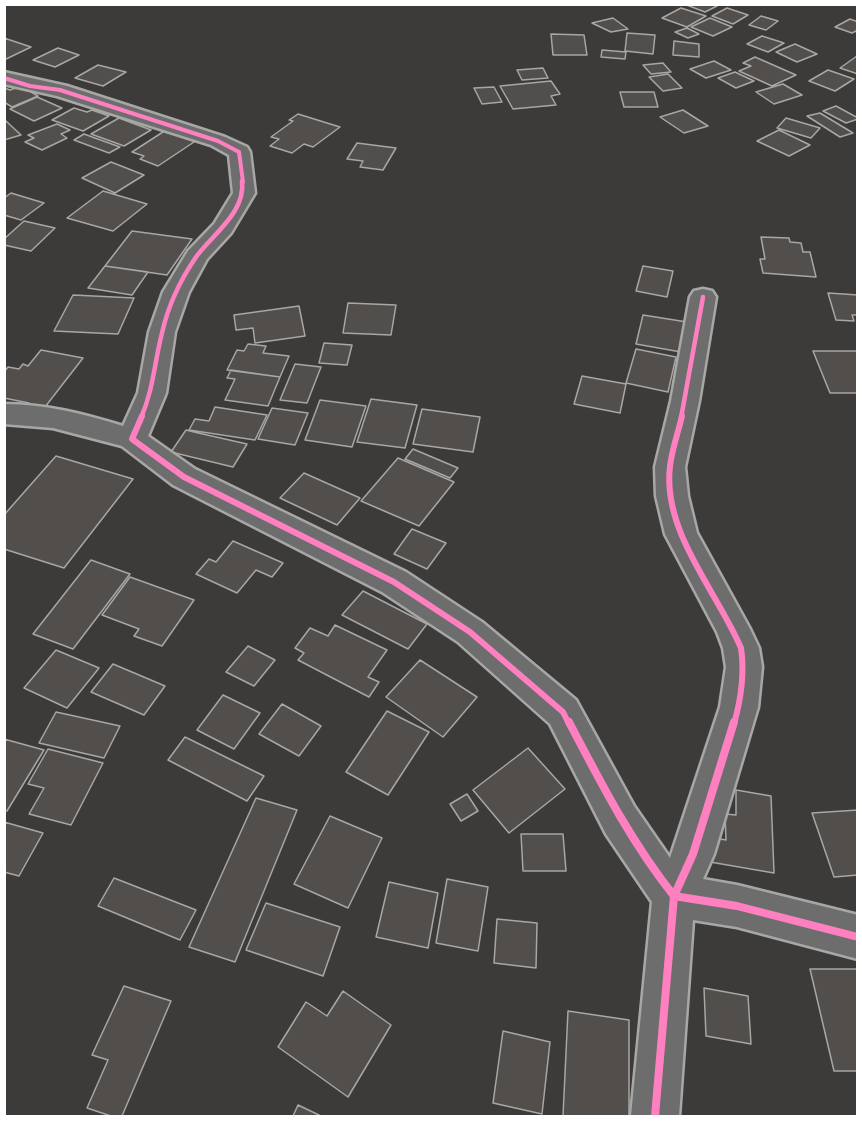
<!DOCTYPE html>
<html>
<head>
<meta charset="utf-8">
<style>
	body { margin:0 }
	#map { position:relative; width:862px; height:1121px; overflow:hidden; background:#3c3b3a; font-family:Sriracha,sans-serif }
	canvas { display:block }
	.frame { position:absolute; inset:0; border:6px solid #fff; pointer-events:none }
</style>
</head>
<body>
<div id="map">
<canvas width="862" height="1121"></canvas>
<div class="frame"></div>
</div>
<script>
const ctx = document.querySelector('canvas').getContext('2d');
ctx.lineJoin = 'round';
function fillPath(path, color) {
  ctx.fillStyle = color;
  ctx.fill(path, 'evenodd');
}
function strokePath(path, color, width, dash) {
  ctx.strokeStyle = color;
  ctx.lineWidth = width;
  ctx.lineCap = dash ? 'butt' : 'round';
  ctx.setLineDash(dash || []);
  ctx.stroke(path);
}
const building = new Path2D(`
	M684 4H714L717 6 705 12Z
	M681 8 706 16 687 27 662 18Z
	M727 8 748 15 733 24 712 16Z
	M761 16 778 21 766 30 749 25Z
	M613 18 628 29 611 32 592 23Z
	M710 18 732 27 713 36 691 27Z
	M850 19 858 22V30L852 33 835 27Z
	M687 28 699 34 688 38 675 32Z
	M627 33 655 35 653 54 625 51Z
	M551 34 584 35 587 55H553Z
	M762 36 784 43 768 52 747 44Z
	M4 38 31 47 4 60Z
	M674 41 699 44V57L673 55Z
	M795 44 817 54 797 62 776 52Z
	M58 48 79 55 55 67 33 60Z
	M602 50 626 52 625 59 601 57Z
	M857 56 858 74 840 68Z
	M755 57 796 75 772 86 739 71 751 66 743 63Z
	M714 61 731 70 706 78 690 69Z
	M663 63 671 72 651 74 643 65Z
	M98 65 126 72 103 86 75 78Z
	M543 68 548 78 522 80 517 70Z
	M828 70 854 79 835 91 809 81Z
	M735 72 754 81 736 88 718 78Z
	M668 74 682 88 663 91 649 77Z
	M551 81 560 94 551 96 556 105 513 109 500 86Z
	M783 84 802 95 774 104 756 92Z
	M21 86 38 96 12 107 4 102V88L10 90Z
	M494 87 502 102 482 104 474 88Z
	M620 92H654L658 107H624Z
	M37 97 62 108 34 121 10 109Z
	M836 106 858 118V119L846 123 823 111Z
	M74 108 87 112 92 110 109 116 83 131 52 120Z
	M683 110 708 126 684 133 660 117Z
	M820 113 853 133 840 137 807 116Z
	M298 114 340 127 313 147 304 144 292 153 270 146 279 139 271 137 293 121 289 120Z
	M119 118 151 130 124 146 91 134Z
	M786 118 820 128 811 138 777 128Z
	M4 121H6L21 135 4 140Z
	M57 124 70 130 61 134 67 138 42 150 25 142 34 138 28 135Z
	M166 130 197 140 158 166 140 159 144 156 132 152Z
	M779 130 810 145 789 156 757 141Z
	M84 134 120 147 109 153 74 140Z
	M357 143 396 148 383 170 360 167 363 161 347 159Z
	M111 162 144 175 115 193 82 178Z
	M103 191 147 204 113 231 67 218Z
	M11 193 44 203 21 220 4 215V198Z
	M24 221 55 228 31 251 4 245V239Z
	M132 231 192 239 167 275 105 266Z
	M761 237 789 238 790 242 801 243 803 252H810L816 277 763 273 760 259H765Z
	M105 266 148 272 132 295 88 288Z
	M643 266 673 271 667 297 636 291Z
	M828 293 858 295V315H852L854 321 836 320Z
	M73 295 134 298 118 334 54 331Z
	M348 303 396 305 391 335 343 333Z
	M299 306 305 336 255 343 253 328 236 330 234 315Z
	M643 315 687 322 681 352 636 344Z
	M324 343 352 345 347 365 319 363Z
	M248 344 266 346 263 353 289 356 280 377 227 370 237 350 244 351Z
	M636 349 676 357 668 392 626 383Z
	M41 350 83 358 45 407 36 405 32 410 25 408 29 403 4 398V372L8 367 19 369 23 364 28 366Z
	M813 351H858V393H830Z
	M295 364 321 367 307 403 280 400Z
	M231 370 280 377 268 406 225 400 235 379 227 378Z
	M582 376 626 384 620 413 574 404Z
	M371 399 417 405 405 448 357 442Z
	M320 400 366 406 352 447 305 440Z
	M215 407 267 415 255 440 189 430 195 419 209 421Z
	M272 408 308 413 295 445 258 439Z
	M422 409 480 417 473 452 413 444Z
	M186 430 194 432 247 444 233 467 171 452Z
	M413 449 458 468 450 478 405 459Z
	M56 456 133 479 64 568 4 549V515Z
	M398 458 454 482 419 526 361 501Z
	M304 473 360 498 337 525 280 498Z
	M412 529 446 543 427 569 394 554Z
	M233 541 283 563 272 577 256 570 237 593 196 574 209 559 216 562Z
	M91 560 130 574 73 649 33 634Z
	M130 577 194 600 162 646 134 636 139 629 102 615Z
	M363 591 427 624 408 649 342 615Z
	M335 625 387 650 368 677 379 682 369 697 298 660 304 653 295 648 310 628 328 636Z
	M248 646 275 660 254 686 226 672Z
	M56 650 99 668 67 708 24 688Z
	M420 660 477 697 443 737 386 697Z
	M113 664 165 686 144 715 91 692Z
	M223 695 260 713 234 749 197 730Z
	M282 704 321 726 299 756 259 734Z
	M387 711 429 732 388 795 346 772Z
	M56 712 120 726 104 758 39 743Z
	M185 737 264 776 247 801 168 760Z
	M4 739 44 750 7 811 4 810Z
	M528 748 565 789 509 833 473 790Z
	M48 749 103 763 71 825 29 814 44 788 28 784Z
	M736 790 771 796 774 873 710 862V837L726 840 725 814 736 815Z
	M467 794 478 811 461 821 450 804Z
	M256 798 297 810 235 962 189 947Z
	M858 810V875L834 877 812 813Z
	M330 816 382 838 348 908 294 884Z
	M4 822 43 833 19 876 4 872Z
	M521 834H563L566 871H523Z
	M114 878 196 910 180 940 98 906Z
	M447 879 488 887 478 951 436 943Z
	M389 882 438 893 428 948 376 937Z
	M266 903 340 927 323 976 246 950Z
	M497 919 537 923 536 968 494 963Z
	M810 969H858V1071H834Z
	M124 986 171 1001 122 1116H111L87 1108 108 1060 92 1055Z
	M704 988 748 996 751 1044 706 1036Z
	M343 991 391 1025 348 1097 278 1047 306 1002 327 1016Z
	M568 1011 629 1020V1116H563Z
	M503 1031 550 1042 542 1114 493 1103Z
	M298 1105 321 1116H293Z`);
fillPath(building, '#514e4c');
strokePath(building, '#a7a7a6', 1.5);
const minor = new Path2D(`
	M4 72 67 86 225 137 247 147 250 152 255 193 231 233 207 259 189 292 175 332 166 393 148 436 195 469 406 572 482 622 576 700 634 806 670 858 720 707 726 667 723 648 717 632 665 534 656 496 655 467 671 401 690 297 694 291 703 289 712 291 716 297 699 401 685 467 688 496 697 533 750 629 759 648 762 667 758 707 714 854 703 879 737 885 858 915V959L737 927 693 920 679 1116H631L652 902 606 834 550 724 458 642 382 592 173 485 122 446 53 428 4 424V404C46 404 84 414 123 426L138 393 149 332 163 292 188 251 214 224 233 193 229 155 211 145 57 96 4 84Z`);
strokePath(minor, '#a7a7a6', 5);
fillPath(minor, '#6d6d6d');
strokePath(new Path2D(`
	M4 78 30 86 60 90 218 141 239 152 243 182`), '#ff80c0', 4);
strokePath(new Path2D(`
	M141 418C154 387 154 364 162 333 168 306 181 279 196 257 213 234 246 212 242 181
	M681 418 703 297`), '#ff80c0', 4.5);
strokePath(new Path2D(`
	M142 416 132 439 184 477 394 582 470 632 563 712 569 724
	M682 416C678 433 672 449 670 466 662 532 717 591 741 648 745 674 741 699 734 724`), '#ff80c0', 6);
strokePath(new Path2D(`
	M569 722C601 783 631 842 674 896L655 1116
	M734 722 693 854 674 896 737 906 858 937`), '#ff80c0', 8);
</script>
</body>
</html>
